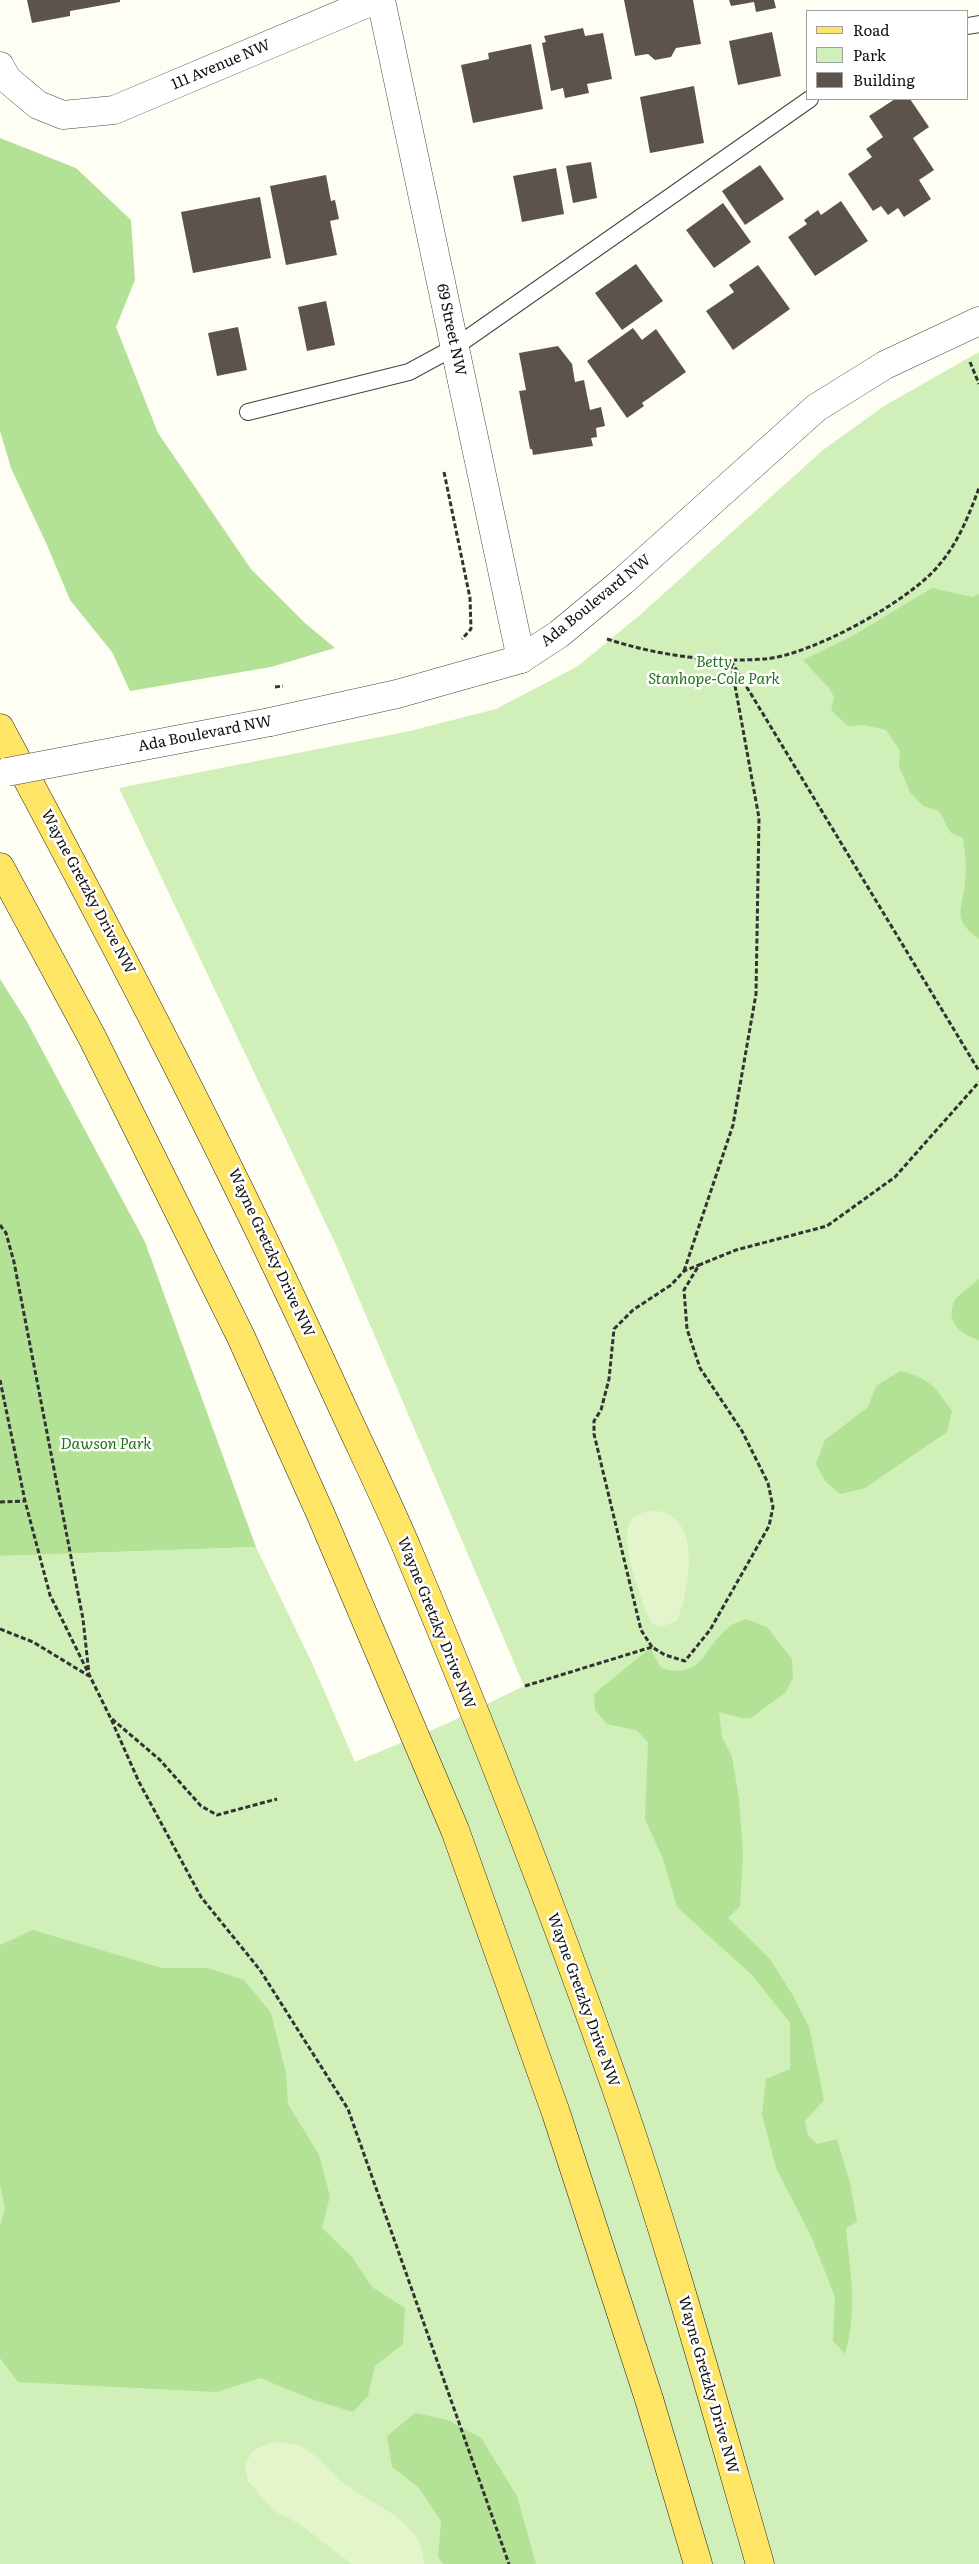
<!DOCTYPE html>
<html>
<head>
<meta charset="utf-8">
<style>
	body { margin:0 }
	#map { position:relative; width:979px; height:2564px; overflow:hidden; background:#fffef5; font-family:Literata,serif }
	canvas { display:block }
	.legend { position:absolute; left:806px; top:10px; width:162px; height:90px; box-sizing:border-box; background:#fff; border:1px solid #a0a0a0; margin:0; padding:6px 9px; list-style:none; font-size:15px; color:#111 }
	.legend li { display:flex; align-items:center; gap:10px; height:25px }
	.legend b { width:25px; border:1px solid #a0a0a0 }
</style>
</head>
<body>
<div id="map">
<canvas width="979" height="2564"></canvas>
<ul class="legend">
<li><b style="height:6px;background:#ffe565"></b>Road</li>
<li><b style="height:14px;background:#d1efb9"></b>Park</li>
<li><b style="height:14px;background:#5b534c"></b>Building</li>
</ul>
</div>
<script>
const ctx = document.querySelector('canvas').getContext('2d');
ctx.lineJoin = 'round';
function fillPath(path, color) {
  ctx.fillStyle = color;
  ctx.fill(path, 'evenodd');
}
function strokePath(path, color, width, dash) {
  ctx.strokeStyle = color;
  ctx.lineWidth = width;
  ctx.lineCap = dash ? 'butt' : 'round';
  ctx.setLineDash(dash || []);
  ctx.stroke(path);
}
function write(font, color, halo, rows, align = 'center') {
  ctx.font = font + ' Literata,serif';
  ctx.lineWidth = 5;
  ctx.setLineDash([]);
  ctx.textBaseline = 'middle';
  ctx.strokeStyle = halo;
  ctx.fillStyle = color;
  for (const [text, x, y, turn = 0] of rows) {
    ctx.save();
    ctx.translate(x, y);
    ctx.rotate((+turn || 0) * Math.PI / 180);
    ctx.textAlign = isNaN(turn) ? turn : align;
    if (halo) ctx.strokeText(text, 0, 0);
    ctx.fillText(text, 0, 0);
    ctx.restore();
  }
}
fillPath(new Path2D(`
	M979 352V2564H0V1556L256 1547 312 1663 355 1762 446 1724 524 1686 336 1245 119 788 410 731 496 709 578 666 641 614 823 450 884 406Z`), '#d1efb9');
fillPath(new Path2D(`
	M0 138 76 168 131 220 135 280 116 327 158 433 251 569 305 623 335 648 271 667 130 691 112 652 70 600 47 545 11 468 0 431Z
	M932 588 972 597 979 594V939C950 918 963 911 965 881 967 867 965 852 963 838L951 833 939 811 923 806 910 792 899 766 900 751 886 730 865 725 848 726 831 710 834 697 829 688 803 660 854 635Z
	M0 979 26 1020 145 1242 256 1547 0 1556Z
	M979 1279V1340C961 1335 944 1321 955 1300 960 1293 973 1285 979 1279Z
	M900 1371C930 1378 934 1386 952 1411L947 1432 865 1488 840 1494 825 1481 816 1464 825 1440 868 1407 876 1386Z
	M746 1619 767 1627 792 1659 793 1677 786 1692 751 1718H741L719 1712 722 1737 732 1757 739 1799 743 1854 740 1906 728 1918 769 1958 792 1994 809 2027 824 2100 805 2121 808 2135 817 2144 837 2139 850 2183 857 2222 846 2228C850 2272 858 2311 845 2354L833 2341 835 2297 811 2236 776 2168 762 2114 766 2079 790 2069V2023L753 1976 677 1907 663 1859 645 1819 648 1742 636 1730 607 1724 595 1710 594 1694 650 1648 661 1668C705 1681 704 1643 732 1625 736 1622 742 1621 746 1619Z
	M33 1930 162 1968H208L244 1980 271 2013 286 2073 288 2104 319 2155 330 2196 322 2228 352 2257 372 2287 405 2308 403 2344 375 2366 368 2396 353 2412 314 2400 260 2378 217 2392 18 2382 0 2358V2226L5 2209 0 2184V1945Z
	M415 2413 448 2420 481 2438 517 2496 536 2564H443L438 2557 441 2521 419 2488 392 2467 387 2436Z`), '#b3e296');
fillPath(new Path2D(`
	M658 1511C703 1519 689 1591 677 1621L660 1627 652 1624C642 1603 619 1543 630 1522 635 1512 648 1511 658 1511Z
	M272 2442C280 2443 291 2442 298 2445 318 2454 329 2471 345 2484 374 2506 424 2521 424 2564H352L298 2523 274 2511 248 2481 245 2466 252 2451Z`), '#e4f5cc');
fillPath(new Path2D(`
	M27 0H120V2L70 11V16L32 23Z
	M624 0H693L701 44 676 48 671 57 655 60 648 54 635 56Z
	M729 0H774L776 8 756 12 754 2 731 6Z
	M583 28 585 36 603 33 612 79 587 84 589 93 565 98 563 88 551 91 542 43 546 42 544 36Z
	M772 32 781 76 738 85 729 41Z
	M531 44 543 109 473 123 461 65 489 59 488 53Z
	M694 86 704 143 650 153 640 97Z
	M895 99H910L929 127 913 138 934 170 919 180 931 199 904 217 898 208 888 215 881 206 873 211 848 174 872 157 866 149 883 137 869 116Z
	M591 162 597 198 573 203 566 166Z
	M760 165 784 199 745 225 722 191Z
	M556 168 564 214 522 222 513 176Z
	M326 175 331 201 335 200 339 219 330 221 337 255 286 265 270 186Z
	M260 197 271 258 193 273 181 212Z
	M841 201 868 241 815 276 788 237 807 224 804 220 818 210 821 215Z
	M723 203 751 242 714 268 686 230Z
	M636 264 663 301 622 330 595 293Z
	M758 265 790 309 733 350 706 311 734 292 729 285Z
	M326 301 335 345 307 351 298 307Z
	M238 327 247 370 217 376 208 333Z
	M633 328 642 340 656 329 686 372 642 403 644 406 627 418 587 361Z
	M558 346 572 364 575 382 584 380 590 410 601 407 605 426 596 428 597 437 591 438 593 446 533 455 532 449H530L519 391 526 390 519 353Z`), '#5b534c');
const service = new Path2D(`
	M968 26 979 24
	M248 412 409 372 455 347 810 99`);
const minor = new Path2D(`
	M381 0 521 659
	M0 66 7 79 38 105 63 115 114 110 375 0`);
const tertiary = new Path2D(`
	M270 722 397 694 521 659 559 634 623 581 816 408 885 365 979 321`);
const primary = new Path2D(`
	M0 728C117 946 231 1164 334 1389 359 1444 386 1498 409 1553 483 1728 552 1906 615 2085 670 2243 714 2404 760 2564
	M0 867 92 1037 241 1337 321 1515 455 1830 556 2113 649 2399 698 2564`);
strokePath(service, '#444', 18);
strokePath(minor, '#444', 29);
strokePath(tertiary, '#444', 29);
strokePath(primary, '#222', 29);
strokePath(new Path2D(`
	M970 362 979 384
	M444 472 470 598 471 629 462 639
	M607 639C656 655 712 663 764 659 810 656 910 601 939 565 958 543 969 515 979 488
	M731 661 979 1071
	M0 1225 6 1233 14 1262 83 1619 89 1674
	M684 1271 733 1125 756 994 759 818 730 658
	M0 1380 25 1501 50 1595 111 1719 139 1782 201 1897 260 1970 348 2109 509 2564
	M0 1502 25 1501
	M0 1629 33 1642 89 1676
	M652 1647 641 1630 594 1434V1421L601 1410 609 1379 614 1329 633 1310 671 1285 684 1271 699 1265
	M525 1686 652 1647 665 1655 685 1661 710 1630 769 1526 773 1507 768 1483 742 1431 700 1368 687 1329 684 1290 699 1265 736 1250 827 1226 895 1177 979 1082
	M112 1719 160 1760 201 1806 217 1815 277 1799`), '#333', 3, [5, 2.5]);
strokePath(service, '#fff', 16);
strokePath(minor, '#fff', 28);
strokePath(tertiary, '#fff', 28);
strokePath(primary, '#ffe565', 28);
const tertiaryBridge = new Path2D(`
	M7 772 270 722`);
strokePath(tertiaryBridge, '#444', 29, []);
strokePath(new Path2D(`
	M275 687 283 686`), '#333', 3, [5, 2.5]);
strokePath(tertiaryBridge, '#fff', 28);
write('15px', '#111', '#fff', [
	["111 Avenue NW",221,65,-23],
	["69 Street NW",451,330,78],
	["Ada Boulevard NW",596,601,-39],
	["Ada Boulevard NW",205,734,-11],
	["Wayne Gretzky Drive NW",88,892,62],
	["Wayne Gretzky Drive NW",271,1253,65],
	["Wayne Gretzky Drive NW",436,1623,68],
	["Wayne Gretzky Drive NW",583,2000,70],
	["Wayne Gretzky Drive NW",708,2385,74]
]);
write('italic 15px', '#247218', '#fff', [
	["Betty",714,663],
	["Stanhope-Cole Park",714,680],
	["Dawson Park",106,1445]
]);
</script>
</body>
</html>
